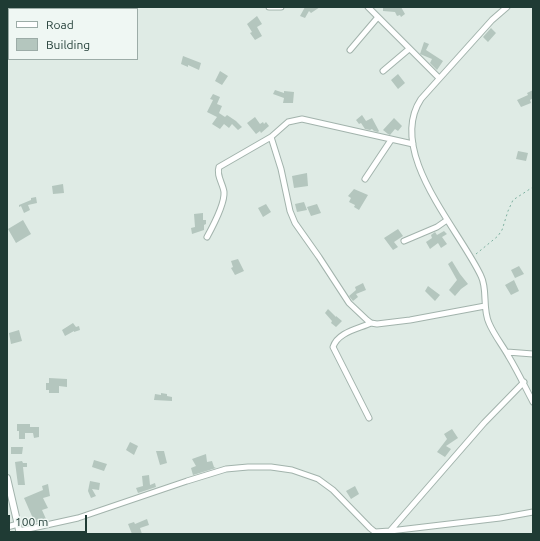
<!DOCTYPE html>
<html>
<head>
<meta charset="utf-8">
<style>
	body { margin:0 }
	#map { position:relative; width:540px; height:541px; overflow:hidden; background:#dfebe5; font-family:Ubuntu,sans-serif }
	canvas { display:block }
	.frame { position:absolute; inset:0; border:8px solid #1f3b34; pointer-events:none }
	.legend { position:absolute; left:8px; top:8px; width:130px; height:52px; box-sizing:border-box; background:#eff7f3; border:1px solid #9caca7; margin:0; padding:5px 7px; list-style:none; font-size:12px; color:#1f3b34 }
	.legend li { display:flex; align-items:center; gap:8px; height:20px }
	.legend b { width:20px; border:1px solid #9caca7 }
	.scale { position:absolute; left:8px; top:515px; width:79px; height:18px; box-sizing:border-box; border:2px solid #1f3b34; border-top:0; padding-left:5px; font-size:12px; line-height:14px; white-space:nowrap; color:#1f3b34; -webkit-text-stroke:3px #eff7f3; paint-order:stroke }
</style>
</head>
<body>
<div id="map">
<canvas width="540" height="541"></canvas>
<div class="frame"></div>
<ul class="legend">
<li><b style="height:5px;background:#fff"></b>Road</li>
<li><b style="height:11px;background:#b4c6be"></b>Building</li>
</ul>
<div class="scale">100 m</div>
</div>
<script>
const ctx = document.querySelector('canvas').getContext('2d');
ctx.lineJoin = 'round';
function fillPath(path, color) {
  ctx.fillStyle = color;
  ctx.fill(path, 'evenodd');
}
function strokePath(path, color, width, dash) {
  ctx.strokeStyle = color;
  ctx.lineWidth = width;
  ctx.lineCap = dash ? 'butt' : 'round';
  ctx.setLineDash(dash || []);
  ctx.stroke(path);
}
fillPath(new Path2D(`
	M305 7H320L311 13 309 11 305 18 300 16Z
	M383 7H401L405 14 401 17 400 15 397 16 395 12 383 11Z
	M257 16 262 24 257 27 262 36 255 40 250 33 252 32 247 24Z
	M491 28 496 33 488 42 483 37Z
	M424 42 429 44 426 50 443 61 437 70 430 63 432 59 420 54Z
	M183 56 201 63 199 70 188 65V67L181 64Z
	M220 71 228 76 222 85 215 81Z
	M398 74 405 83 398 89 391 80Z
	M275 90 284 93V91L294 92 293 103H283L284 98 273 94Z
	M533 90V98L530 100 531 103 521 107 517 100 528 95 527 93Z
	M213 94 220 97 217 104 222 106 219 113 225 117 227 115 236 121 242 127 238 130 232 124 229 128 224 124 220 129 212 124 217 117 207 112 213 100 210 99Z
	M362 115 366 121 372 118 379 131 378 132 374 131 372 129 370 130 365 129 361 123 359 124 356 120Z
	M255 117 260 124 263 122 264 124 266 122 269 126 261 133 260 131 256 134 247 123Z
	M394 118 402 126 398 131 395 129 390 135 388 134 383 130Z
	M518 151 528 153 526 161 516 159Z
	M307 173 308 186 294 188 292 176Z
	M63 184 64 193 53 194 52 186Z
	M354 189 368 195 359 210 354 207 355 205 349 202 351 198 348 196Z
	M36 197 37 203 28 205 30 210 24 213 21 206 19 207V205L31 200V198Z
	M304 202 307 210 297 212 295 204Z
	M266 204 271 212 263 217 258 208Z
	M317 204 321 213 311 216 307 207Z
	M203 213V220H206V224L204 225V230L192 234 191 228 195 227 194 214Z
	M23 220 31 234 16 243 8 229Z
	M398 229 403 236 394 242 398 247 393 250 384 238Z
	M444 231 447 234 442 237 447 244 441 248 438 243 430 249 426 242 432 238 431 235 435 232 437 235Z
	M238 259 244 271 235 275 231 268 233 267 231 261Z
	M452 261 460 274 468 284 461 289 455 296 449 290 457 280 448 264Z
	M519 266 524 274 515 278 511 270Z
	M514 280 519 291 511 295 505 285Z
	M363 283 366 290 356 294 358 297 353 301 349 296 356 290 355 287Z
	M428 286 440 295 435 301 425 291Z
	M328 309 336 317V316L342 321 336 327 331 323 332 321 325 313Z
	M73 323 76 327 79 326 80 330 74 332V331L65 336 62 330Z
	M19 330 22 341 11 344 9 333Z
	M49 378 67 379V387L59 386V393H49V390H46V383H49Z
	M161 393 167 394V396L172 397V401L154 400 155 394 161 395Z
	M17 424H30V427H39V437L34 438 33 433H25V439H19V431H17Z
	M452 429 458 438 446 446 451 449 445 457 437 452 447 439 444 434Z
	M130 442 138 446 134 455 126 450Z
	M11 447H23L22 454H11Z
	M156 451H164L167 463 160 465Z
	M206 454 207 462 212 461 214 467 216 468 193 475 191 468 196 466 192 459Z
	M94 460 107 464 104 471 92 467Z
	M22 461 23 463H27V467H23L25 485H18L15 462Z
	M149 475 150 485 155 483 156 487 138 493 136 488 143 486 142 476Z
	M90 481 100 483 99 490 92 489 96 496 91 498 88 491Z
	M48 484 50 496 43 498 48 508 42 510 46 519 35 523 24 498 43 490 42 486Z
	M355 486 359 494 351 499 346 491Z
	M147 519 149 525 140 528 142 534H132L128 524 134 522 135 524Z`), '#b4c6be');
const minor = new Path2D(`
	M269 7H281
	M368 7 439 78
	M507 7 492 20 421 99C386 152 459 229 481 276 488 290 482 308 489 323 494 335 503 346 509 357 518 372 525 387 533 402
	M350 50 378 17
	M383 71 409 49
	M271 137 281 169 290 211 295 223 319 257 349 303 367 320 371 323 377 324 410 320 485 306
	M365 179 391 140
	M207 237C213 226 225 204 224 192 223 184 216 175 219 167L271 137 288 122 302 119 413 144
	M404 241 437 227 447 220
	M507 352 533 354
	M369 418 333 347C338 332 358 329 371 323
	M7 527 18 524
	M19 531 78 518 187 481 226 469 248 467H271L292 470 318 479 333 490 370 528 375 532 390 531 500 518 533 512
	M390 531 484 423 524 382`);
const tertiary = new Path2D(`
	M7 478 20 534`);
strokePath(minor, '#a2b3ac', 7);
strokePath(tertiary, '#a2b3ac', 8);
strokePath(new Path2D(`
	M476 254 498 236 502 230 508 211 513 200 533 187`), '#7eb0a0', 1, [2, 3]);
strokePath(minor, '#fff', 5);
strokePath(tertiary, '#fff', 6);
</script>
</body>
</html>
